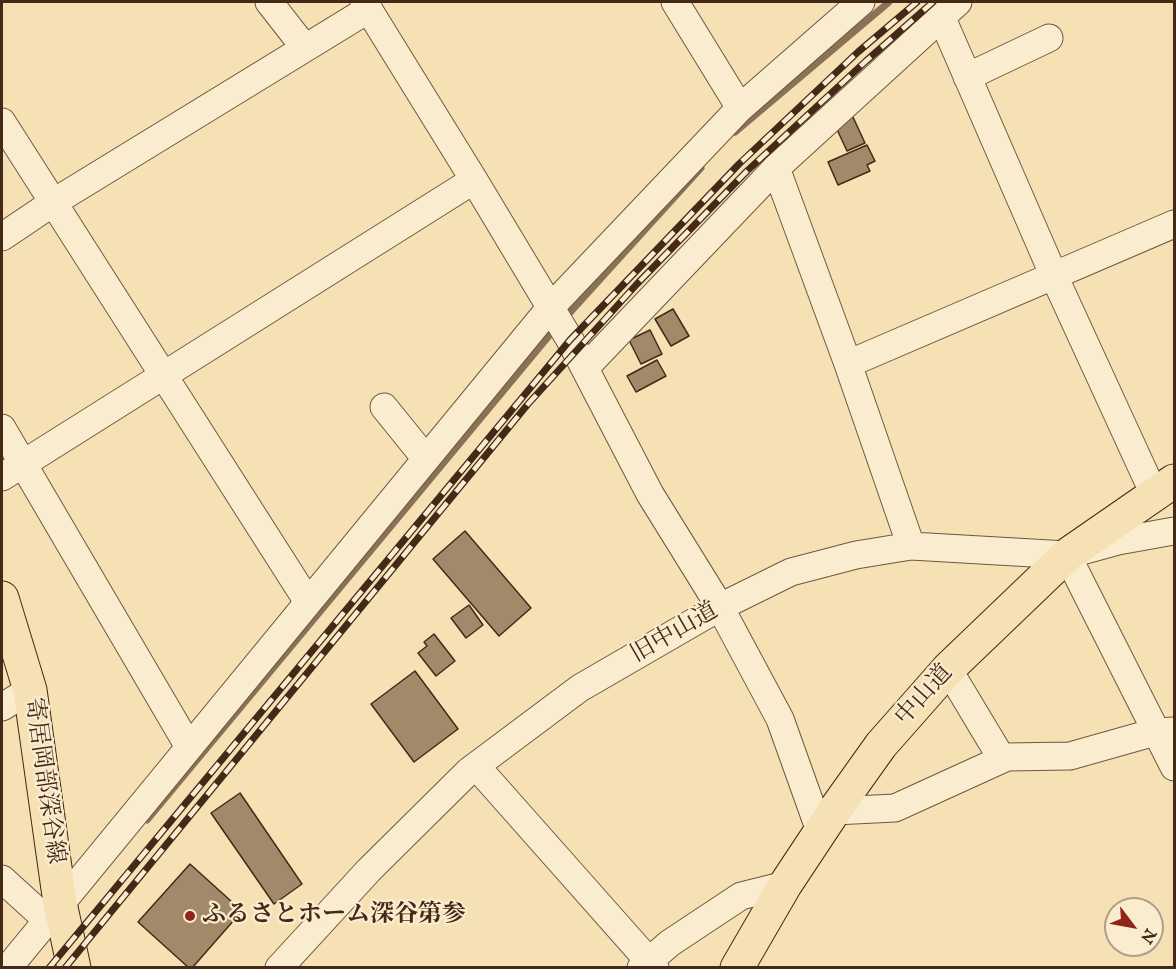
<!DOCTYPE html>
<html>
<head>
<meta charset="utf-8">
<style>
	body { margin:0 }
	#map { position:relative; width:1176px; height:969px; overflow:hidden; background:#f6e1b5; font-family:"IM FELL English",serif }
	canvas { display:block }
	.frame { position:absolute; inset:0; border:3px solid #442918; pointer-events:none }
	.north { position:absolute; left:1104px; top:897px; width:60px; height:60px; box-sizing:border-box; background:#f9eccf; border:2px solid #b19e86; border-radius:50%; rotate:122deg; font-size:16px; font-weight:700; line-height:24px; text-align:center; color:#442918 }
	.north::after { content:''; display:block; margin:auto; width:21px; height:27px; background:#8f2418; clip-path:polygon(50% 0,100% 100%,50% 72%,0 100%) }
</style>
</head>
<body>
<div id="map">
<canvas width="1176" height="969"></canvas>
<div class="frame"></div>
<div class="north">N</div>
</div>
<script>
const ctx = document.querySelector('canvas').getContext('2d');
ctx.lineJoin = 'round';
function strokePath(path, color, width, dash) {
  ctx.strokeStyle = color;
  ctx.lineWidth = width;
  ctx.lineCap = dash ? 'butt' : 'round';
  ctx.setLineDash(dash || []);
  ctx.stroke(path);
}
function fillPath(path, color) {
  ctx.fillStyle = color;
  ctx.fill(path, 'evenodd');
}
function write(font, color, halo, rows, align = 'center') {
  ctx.font = font + ' "IM FELL English","Noto Serif JP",serif';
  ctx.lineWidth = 4.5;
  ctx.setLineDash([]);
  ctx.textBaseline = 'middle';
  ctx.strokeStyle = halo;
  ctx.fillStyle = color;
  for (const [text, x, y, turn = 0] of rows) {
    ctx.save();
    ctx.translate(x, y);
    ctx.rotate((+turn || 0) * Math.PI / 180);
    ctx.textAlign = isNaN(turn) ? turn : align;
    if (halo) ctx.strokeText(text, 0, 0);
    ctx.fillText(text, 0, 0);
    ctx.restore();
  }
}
strokePath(new Path2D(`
	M735 132 889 2
	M566 317 701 168
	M147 820 553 331`), '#8a7256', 7);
const building = new Path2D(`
	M852 115 865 143 847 151 834 123Z
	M867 145 875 161 867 165 870 171 838 185 828 162Z
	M673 309 689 336 671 346 655 319Z
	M650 330 662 354 641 364 629 340Z
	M657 360 666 376 636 392 627 376Z
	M465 531 531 608 499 636 433 559Z
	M469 605 483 625 466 638 451 618Z
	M434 634 455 661 436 676 418 653 427 646 424 642Z
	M415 671 458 729 414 762 371 704Z
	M240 793 302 884 274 904 211 813Z
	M190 864 242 911 192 968H189L138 922Z`);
fillPath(building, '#a1896a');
strokePath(building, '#442918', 1.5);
const minor = new Path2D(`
	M269 2 305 48
	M364 2 474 180 570 340 650 494 720 607 780 719 820 831
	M675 2 740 108
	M941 16 1054 276 1154 494
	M967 77 1049 38
	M2 122 308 602
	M776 168 848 364 911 546
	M2 237 54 202 369 9
	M848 364 1174 224
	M585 368 776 168 958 2
	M384 407 426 459
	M2 428 189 747
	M2 477 474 180
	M1067 555 1174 767
	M948 669 1002 759
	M2 707 30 690
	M476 766 655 968
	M834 811 895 808 1007 757 1070 756 1155 732 1174 731
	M2 879 46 919
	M8 968 550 308 740 108 861 2
	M279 968 369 870 469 771 580 688 720 607 791 572 856 555 911 546 1067 555 1118 541 1174 531
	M641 968 670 943 741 896 785 885`);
const major = new Path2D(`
	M2 598 30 690 60 903 74 968`);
const highway = new Path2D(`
	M737 968 785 885 834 811 881 745 948 669 1067 555 1174 481`);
strokePath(minor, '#70573f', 29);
strokePath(major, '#442918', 35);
strokePath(highway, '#442918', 35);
strokePath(minor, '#f9eccf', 27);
strokePath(major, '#f6e1b5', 33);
strokePath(highway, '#f6e1b5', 33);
const rail = new Path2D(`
	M49 968 570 340 739 164 858 52 917 2
	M65 968 528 404 636 285 747 171 866 61 933 2`);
strokePath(rail, '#442918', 7);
strokePath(rail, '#f9eccf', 4.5, [14]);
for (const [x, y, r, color] of [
	[190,916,6,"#8f2418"]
]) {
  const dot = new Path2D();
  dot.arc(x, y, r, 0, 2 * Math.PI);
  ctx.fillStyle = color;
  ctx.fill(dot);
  strokePath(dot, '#f9eccf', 2);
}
write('24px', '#442918', '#f9eccf', [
	["旧中山道",675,634,-30],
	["中山道",925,696,-48],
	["寄居岡部深谷線",43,781,82]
]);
write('bold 24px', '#442918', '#f9eccf', [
	["ふるさとホーム深谷第参",202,916]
], 'left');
</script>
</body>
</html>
